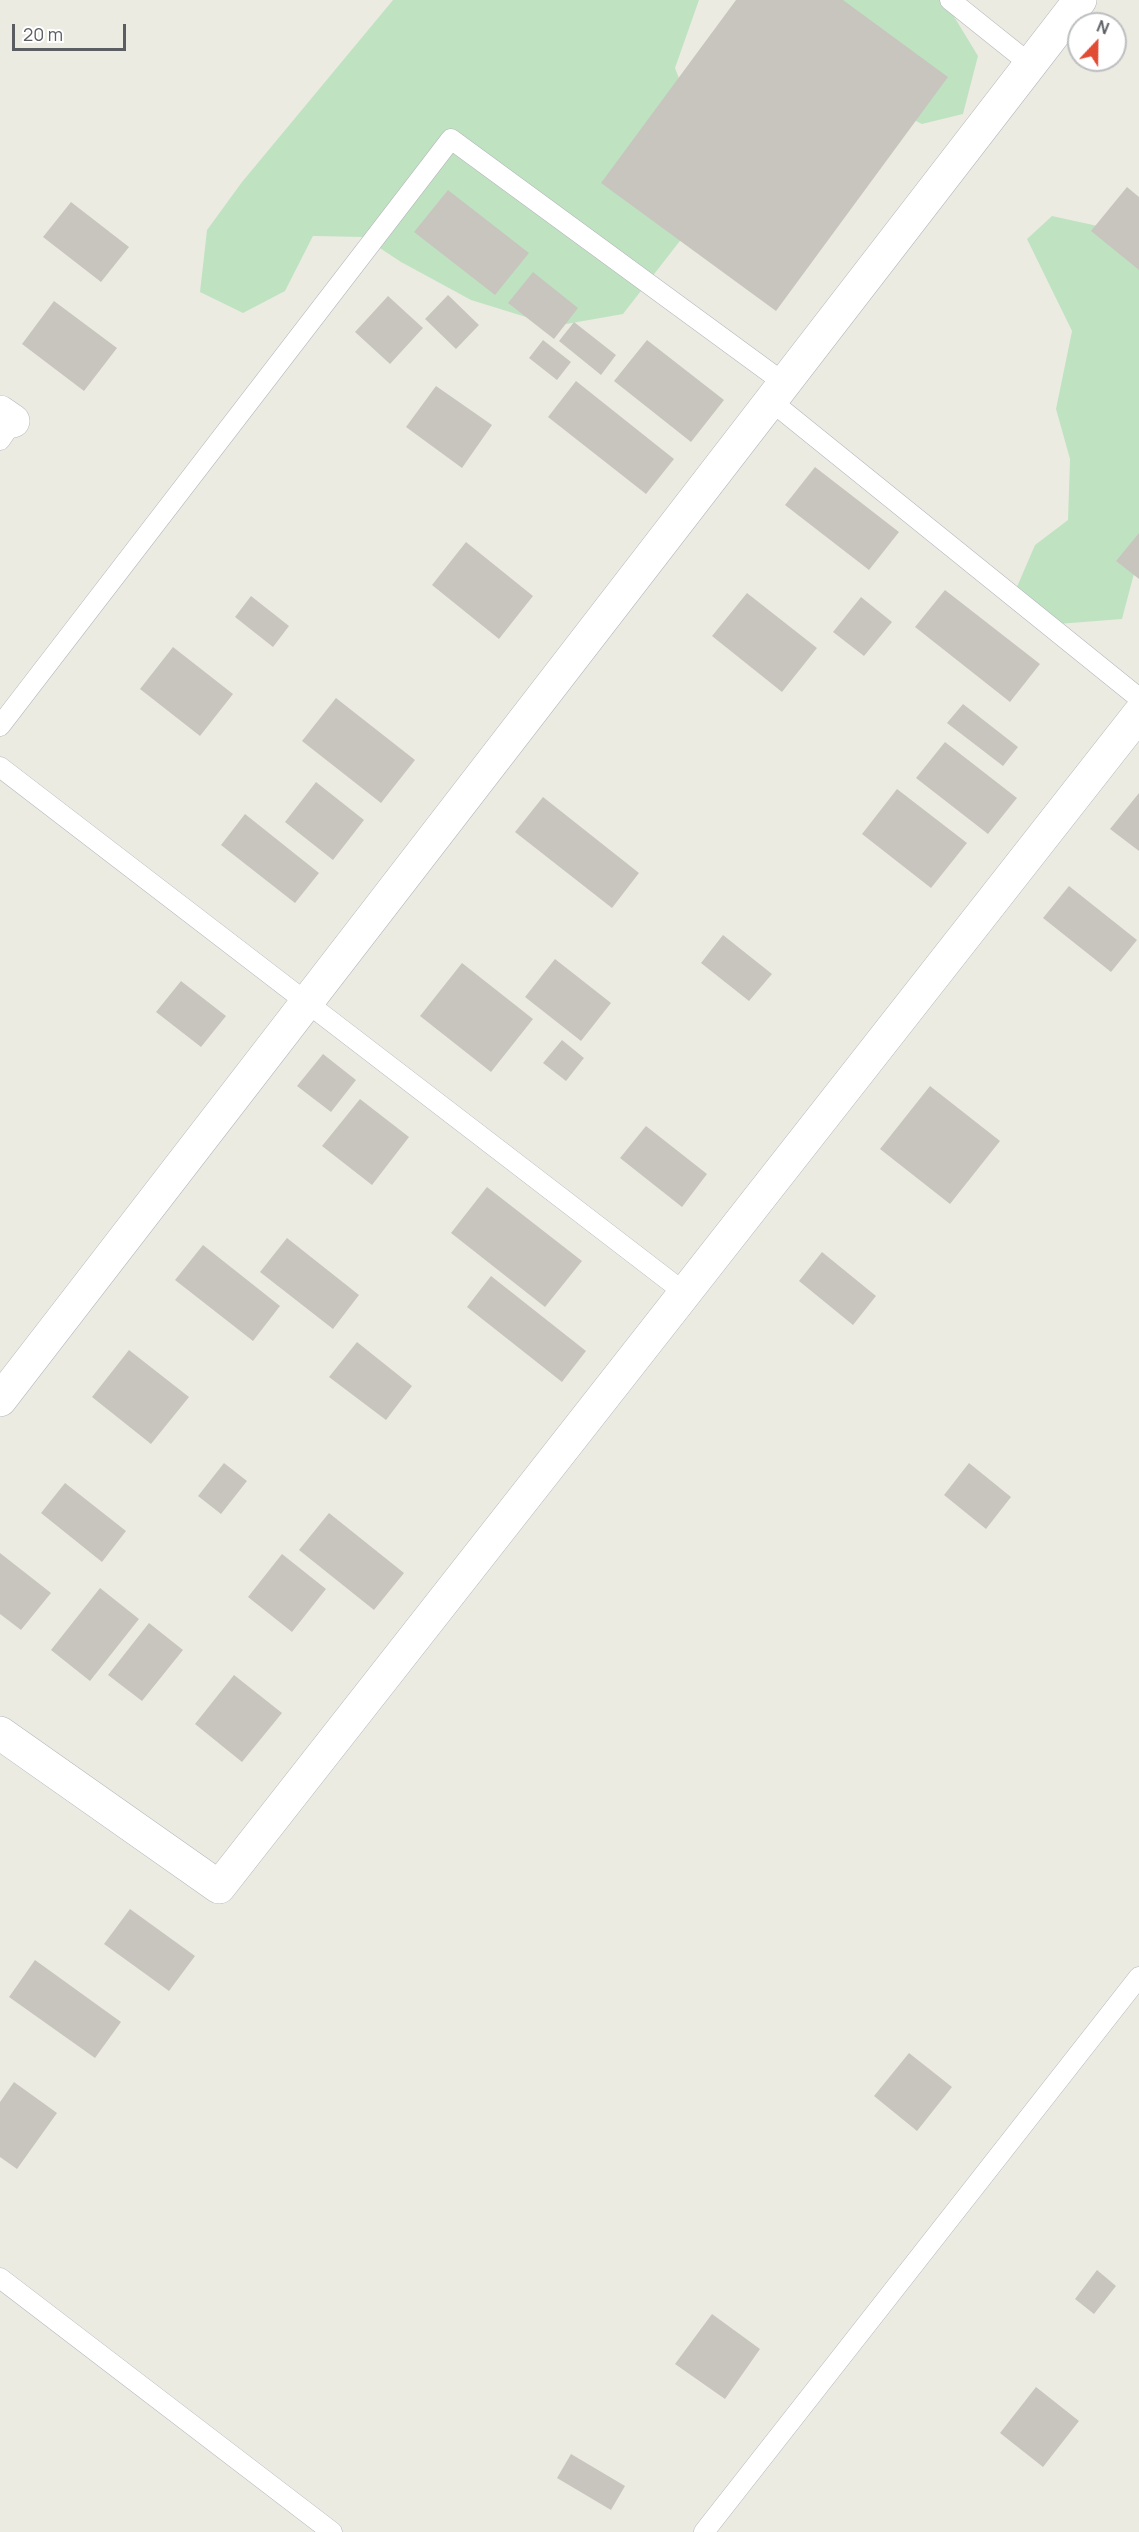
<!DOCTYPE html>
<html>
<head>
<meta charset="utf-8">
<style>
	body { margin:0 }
	#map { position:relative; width:1139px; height:2532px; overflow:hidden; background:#ecebe2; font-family:Manrope,sans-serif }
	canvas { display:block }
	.north { position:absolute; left:1067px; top:12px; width:60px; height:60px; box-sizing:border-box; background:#fff; border:2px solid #bdbec0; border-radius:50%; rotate:22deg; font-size:16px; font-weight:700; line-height:24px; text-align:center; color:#5a5d62 }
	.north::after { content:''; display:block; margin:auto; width:21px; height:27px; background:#e14b33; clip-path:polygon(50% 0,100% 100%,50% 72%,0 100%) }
	.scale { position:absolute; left:12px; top:24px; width:114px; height:27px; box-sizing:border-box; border:3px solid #5a5d62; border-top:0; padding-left:8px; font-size:18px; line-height:21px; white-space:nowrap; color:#5a5d62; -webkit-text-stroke:4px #fff; paint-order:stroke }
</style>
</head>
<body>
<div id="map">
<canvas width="1139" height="2532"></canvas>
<div class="north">N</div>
<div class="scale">20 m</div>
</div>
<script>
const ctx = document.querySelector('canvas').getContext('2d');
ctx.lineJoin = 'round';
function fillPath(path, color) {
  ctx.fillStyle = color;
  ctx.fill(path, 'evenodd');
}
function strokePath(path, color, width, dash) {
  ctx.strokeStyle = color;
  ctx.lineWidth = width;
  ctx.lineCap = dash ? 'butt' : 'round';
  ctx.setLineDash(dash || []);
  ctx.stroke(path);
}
fillPath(new Path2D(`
	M393 0H699L675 68 702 137 683 237 623 314 555 326 471 300 401 262 363 237 313 236 285 291 243 313 200 292 207 230 242 182Z
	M795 0H944L978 56 963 114 922 124 869 98Z
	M1052 216 1139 235V539L1136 566 1122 619 1045 625 1010 603 1035 545 1068 520 1070 459 1056 409 1072 331 1027 239Z`), '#bfe3c1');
fillPath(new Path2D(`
	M736 0H843L948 77 776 311 601 183Z
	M1127 187 1139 197V270L1091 231Z
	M448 190 529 253 495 295 414 232Z
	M71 202 129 247 101 282 43 237Z
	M533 272 578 308 554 339 508 303Z
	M448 295 479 325 456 349 425 319Z
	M388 296 423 328 390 364 355 332Z
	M54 301 117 348 84 391 22 344Z
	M574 322 616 355 601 375 559 341Z
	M543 340 571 362 557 380 529 358Z
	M647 340 724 400 691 442 614 381Z
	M576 381 674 459 646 494 548 417Z
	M436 386 492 425 462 468 406 427Z
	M815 467 899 532 869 570 785 505Z
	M1139 533V579L1116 561Z
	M466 542 533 596 499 639 432 585Z
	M945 590 1040 664 1010 702 915 627Z
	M747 593 817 648 782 692 712 636Z
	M251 596 289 626 273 647 235 617Z
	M861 597 892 622 864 656 833 632Z
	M173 647 233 694 200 736 140 689Z
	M336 698 415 760 381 803 302 741Z
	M963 704 1018 747 1003 766 947 723Z
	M945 742 1017 798 988 834 916 778Z
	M316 782 364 820 333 860 285 822Z
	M897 789 967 843 931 888 862 834Z
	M1139 793V851L1110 829Z
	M543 797 639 873 612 908 515 832Z
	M245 814 319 873 295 903 221 845Z
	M1069 886 1137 940 1111 972 1043 918Z
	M723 935 772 974 749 1001 701 963Z
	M555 959 611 1003 581 1041 525 997Z
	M462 963 533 1019 491 1072 420 1016Z
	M181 981 226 1016 201 1047 156 1012Z
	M562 1040 584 1058 566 1081 543 1063Z
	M323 1054 356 1080 331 1112 297 1086Z
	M930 1086 1000 1141 950 1204 880 1149Z
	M360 1099 409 1137 372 1185 322 1146Z
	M646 1126 707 1174 682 1207 620 1158Z
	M487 1187 582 1261 545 1307 451 1233Z
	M287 1238 359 1295 333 1329 260 1272Z
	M203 1245 280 1306 253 1341 175 1280Z
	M822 1252 876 1296 853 1325 799 1281Z
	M491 1276 586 1351 562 1382 467 1307Z
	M357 1342 412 1386 386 1420 329 1377Z
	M129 1350 189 1397 151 1444 92 1397Z
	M224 1463 247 1481 221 1514 198 1496Z
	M969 1463 1011 1497 986 1529 944 1495Z
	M65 1483 126 1531 102 1562 41 1513Z
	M329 1513 404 1573 374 1610 299 1550Z
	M0 1553 51 1593 21 1630 0 1614Z
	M282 1554 326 1589 292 1632 248 1597Z
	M100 1588 139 1619 90 1681 51 1650Z
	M149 1623 183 1650 142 1701 108 1675Z
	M234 1675 282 1713 242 1762 195 1724Z
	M130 1909 195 1956 169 1991 104 1944Z
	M35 1960 121 2022 95 2058 9 1997Z
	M909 2053 952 2087 917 2131 874 2096Z
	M14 2082 57 2113 17 2169 0 2157V2102Z
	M1097 2270 1116 2286 1094 2314 1075 2299Z
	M712 2314 760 2349 725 2399 675 2364Z
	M1036 2387 1079 2421 1043 2467 1000 2433Z
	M571 2454 625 2486 611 2510 557 2478Z`), '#c8c5bf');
const lane = new Path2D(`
	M950 0 1030 64
	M771 401 1139 698
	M0 440 13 421
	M0 726 451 139 784 383
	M0 767 685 1293
	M0 2278 332 2532
	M704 2532 1139 1977`);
const street = new Path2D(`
	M0 412 13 421
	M0 1400 1080 0
	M0 1733 219 1887 1139 714`);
strokePath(lane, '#b4b7bc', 21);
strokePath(street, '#b4b7bc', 34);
strokePath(lane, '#fff', 20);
strokePath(street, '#fff', 33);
</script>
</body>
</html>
